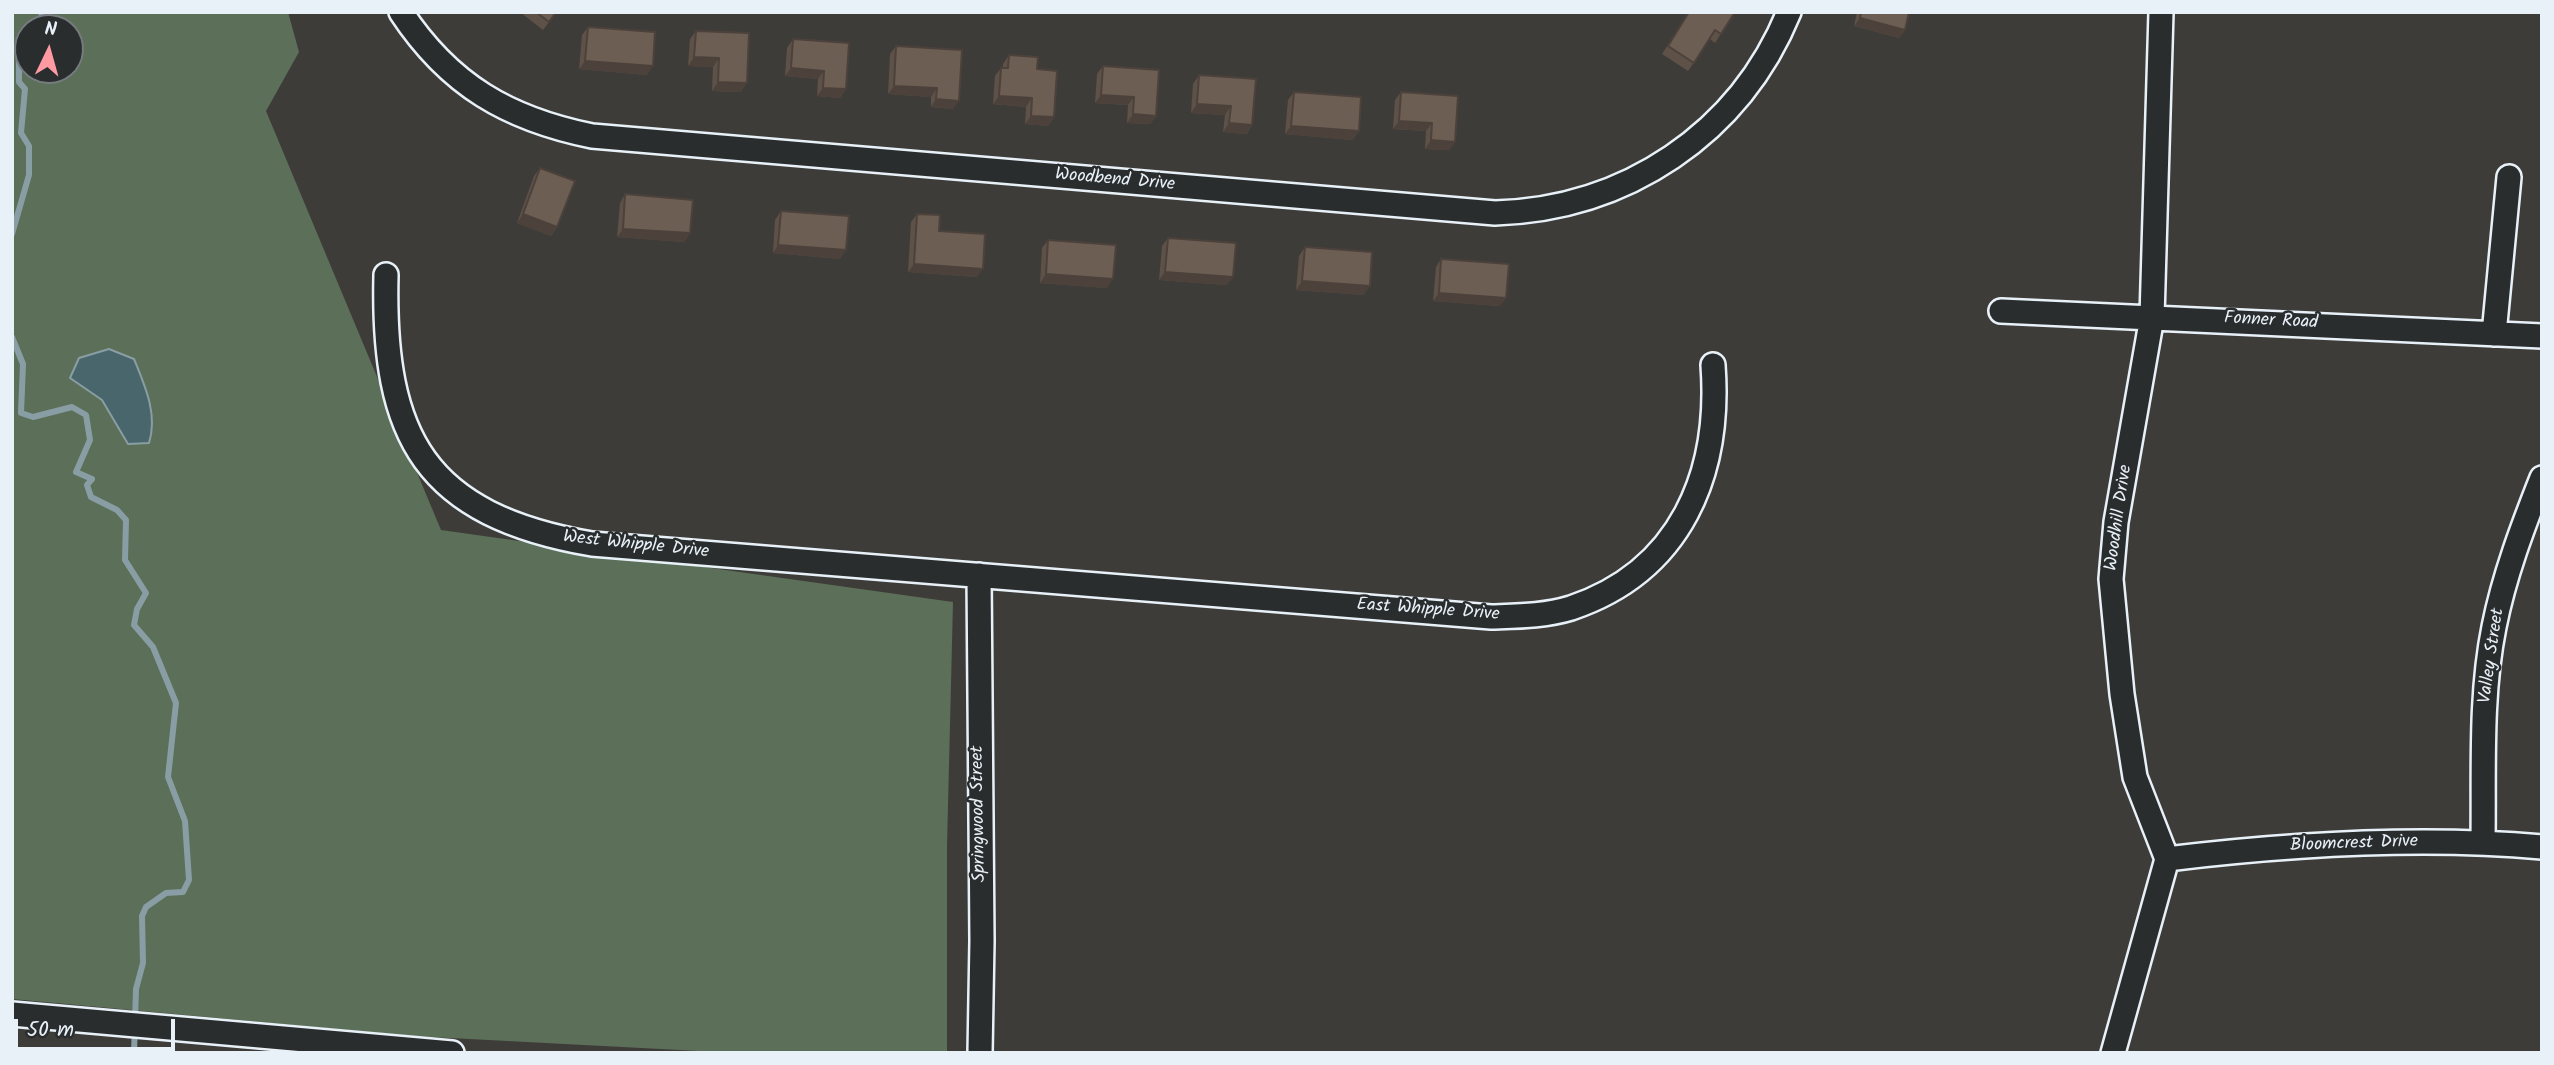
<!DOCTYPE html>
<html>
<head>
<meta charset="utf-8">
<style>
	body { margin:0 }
	#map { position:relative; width:2554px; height:1065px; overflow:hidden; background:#3e3c39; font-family:Kalam,sans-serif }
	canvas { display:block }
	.frame { position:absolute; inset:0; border:14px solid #e8f1f8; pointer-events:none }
	.north { position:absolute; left:14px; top:14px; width:70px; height:70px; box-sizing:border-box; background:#2a2d2e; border:2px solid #767b7f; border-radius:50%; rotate:5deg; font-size:19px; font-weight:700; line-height:28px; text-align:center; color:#e8f1f8 }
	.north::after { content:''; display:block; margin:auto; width:24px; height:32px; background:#ff9aa2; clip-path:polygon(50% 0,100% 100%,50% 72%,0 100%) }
	.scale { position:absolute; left:14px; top:1019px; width:161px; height:32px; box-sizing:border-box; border:4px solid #e8f1f8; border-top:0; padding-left:9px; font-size:21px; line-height:24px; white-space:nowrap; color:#e8f1f8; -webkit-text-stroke:5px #2a2d2e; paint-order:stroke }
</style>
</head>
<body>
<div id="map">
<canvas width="2554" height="1065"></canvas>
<div class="frame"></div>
<div class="north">N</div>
<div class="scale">50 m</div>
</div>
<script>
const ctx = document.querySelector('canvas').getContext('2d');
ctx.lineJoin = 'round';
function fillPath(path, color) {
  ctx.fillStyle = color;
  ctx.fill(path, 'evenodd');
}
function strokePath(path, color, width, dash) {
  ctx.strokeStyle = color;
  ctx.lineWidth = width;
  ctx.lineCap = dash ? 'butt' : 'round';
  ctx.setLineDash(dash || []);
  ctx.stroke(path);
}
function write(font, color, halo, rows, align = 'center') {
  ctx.font = font + ' Kalam,sans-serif';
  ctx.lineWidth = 5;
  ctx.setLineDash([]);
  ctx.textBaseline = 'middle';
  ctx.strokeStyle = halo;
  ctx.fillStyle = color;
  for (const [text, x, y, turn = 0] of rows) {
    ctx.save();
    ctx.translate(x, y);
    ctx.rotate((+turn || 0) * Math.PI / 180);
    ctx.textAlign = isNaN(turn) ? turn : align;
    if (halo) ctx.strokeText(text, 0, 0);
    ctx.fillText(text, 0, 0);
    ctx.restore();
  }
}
fillPath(new Path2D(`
	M12 12H288L299 52 266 111 441 530 953 602 947 846V1053H737L412 1036 12 999ZM28 28H70V70H28Z`), '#5c6f59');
const water = new Path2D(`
	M109 349 134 359C145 386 158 414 149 443L128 444 102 400 70 378 79 358Z`);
fillPath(water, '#49666c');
strokePath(water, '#899ea4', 2);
strokePath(new Path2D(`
	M41 12 45 28
	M12 234 29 175V146L21 133 25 89 19 82V58L28 56
	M12 337 23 364 21 413 33 417 72 407 86 415 90 440 76 472 92 479 87 485 91 497 117 510 126 520 125 560 146 593 137 609 134 625 153 647 176 703 168 777 185 821 189 880 183 892 166 893 146 907 142 916 143 963 136 989 134 1053`), '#899ea4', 6);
const minor = new Path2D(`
	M401 12C449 85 508 119 592 136L1495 213C1626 209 1739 134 1789 12
	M386 275C382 438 425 515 592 544L1491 617C1518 616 1545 616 1571 608 1681 571 1721 474 1713 365
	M2001 311 2542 336
	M2494 334 2509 177
	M979 575 982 941 980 1053
	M2483 841C2484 771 2480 696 2494 627 2504 576 2523 526 2542 478
	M2167 859C2291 844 2418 836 2542 847
	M12 1014 452 1053
	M2113 1053 2167 859 2135 777 2122 694 2111 579 2116 522 2152 317 2161 12`);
strokePath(minor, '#e8f1f8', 28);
strokePath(minor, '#2a2d2e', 23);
fillPath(new Path2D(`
	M520 12H557L543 30Z
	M1689 12H1735L1715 43 1710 39 1688 71 1662 54Z
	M1857 12H1909L1905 30 1899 38 1854 26Z
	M588 27 647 75 579 69 582 35Z
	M696 31 749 33 741 92 712 91 713 67 688 66 690 39Z
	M793 39 846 89 840 98 817 96 818 79 785 76 787 48Z
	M896 46 962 50 953 109 931 107V97L888 94 890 54Z
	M1009 55 1037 69 1054 117 1048 126 1025 124 1026 107 993 104 995 76 1001 68H1003V64Z
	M1103 66 1156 116 1150 124 1127 123 1128 105 1095 103 1097 74Z
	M1199 75 1252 125 1247 134 1223 132 1225 115 1191 113 1193 84Z
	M1294 92 1353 140 1285 134 1288 100Z
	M1401 92 1455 142 1449 150 1425 149 1426 131 1393 129 1395 100Z
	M540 168 557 227 551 236 517 223 534 176Z
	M625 194 690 233 684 242 617 237 620 203Z
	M781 211 840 259 773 253 775 220Z
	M917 214 939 231 977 277 908 272 911 222Z
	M1168 238 1227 285 1159 280 1162 246Z
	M1048 240 1107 288 1040 283 1042 248Z
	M1305 247 1364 295 1296 290 1299 256Z
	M1441 259 1500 306 1433 301 1436 267Z`), '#5e5148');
fillPath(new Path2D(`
	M1860 18 1905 30 1899 38 1854 26Z
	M694 57 719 58 713 67 688 66Z
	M585 61 653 66 647 75 579 69Z
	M791 68 824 71 818 79 785 76Z
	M718 82 747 83 741 92 712 91Z
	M894 86 937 88 931 97 888 94Z
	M823 88 846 89 840 98 817 96Z
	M1101 95 1134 97 1128 105 1095 103Z
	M999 96 1032 98 1026 107 993 104Z
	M936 99 959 101 953 109 931 107Z
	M1197 104 1231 106 1225 115 1191 113Z
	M1133 114 1156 116 1150 124 1127 123Z
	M1031 116 1054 117 1048 126 1025 124Z
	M1399 121 1432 123 1426 131 1393 129Z
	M1229 123 1252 125 1247 134 1223 132Z
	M1291 126 1359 131 1353 140 1285 134Z
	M1431 140 1455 142 1449 150 1425 149Z
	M523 214 557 227 551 236 517 223Z
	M623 229 690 233 684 242 617 237Z
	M778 245 846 250 840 259 773 253Z
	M914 264 983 269 977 277 908 272Z
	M1165 272 1233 277 1227 285 1159 280Z
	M1046 274 1113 279 1107 288 1040 283Z
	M1302 281 1370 286 1364 295 1296 290Z
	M1439 293 1506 298 1500 306 1433 301Z`), '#4c423b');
const building = new Path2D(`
	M536 12H556L549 22Z
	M1689 12H1735L1721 34 1715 30 1694 63 1668 46Z
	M1861 12H1909L1905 30 1860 18Z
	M588 27 655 32 653 66 585 61Z
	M696 31 749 33 747 83 718 82 719 58 694 57Z
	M793 39 849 43 846 89 823 88 824 71 791 68Z
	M896 46 962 50 959 101 936 99 937 88 894 86Z
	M1009 55 1038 57 1037 69 1057 71 1054 117 1031 116 1032 98 999 96 1001 68H1008Z
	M1103 66 1159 70 1156 116 1133 114 1134 97 1101 95Z
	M1199 75 1256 79 1252 125 1229 123 1231 106 1197 104Z
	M1294 92 1361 97 1359 131 1291 126Z
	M1401 92 1458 96 1455 142 1431 140 1432 123 1399 121Z
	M540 168 575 181 557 227 523 214Z
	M625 194 693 200 690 233 623 229Z
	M781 211 849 216 846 250 778 245Z
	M917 214 940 215 939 231 985 234 983 269 914 264Z
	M1168 238 1236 243 1233 277 1165 272Z
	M1048 240 1116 245 1113 279 1046 274Z
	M1305 247 1372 252 1370 286 1302 281Z
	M1441 259 1509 264 1506 298 1439 293Z`);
fillPath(building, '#6d5e54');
strokePath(building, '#4c423b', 2);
write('18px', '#e8f1f8', '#2a2d2e', [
	["Woodbend Drive",1115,181,5],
	["Fonner Road",2271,322,3],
	["Woodhill Drive",2120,518,-82],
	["West Whipple Drive",636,546,6],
	["East Whipple Drive",1428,611,4],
	["Valley Street",2493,656,-82],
	["Springwood Street",980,814,-91],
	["Bloomcrest Drive",2354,845,-2]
]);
</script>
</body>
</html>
